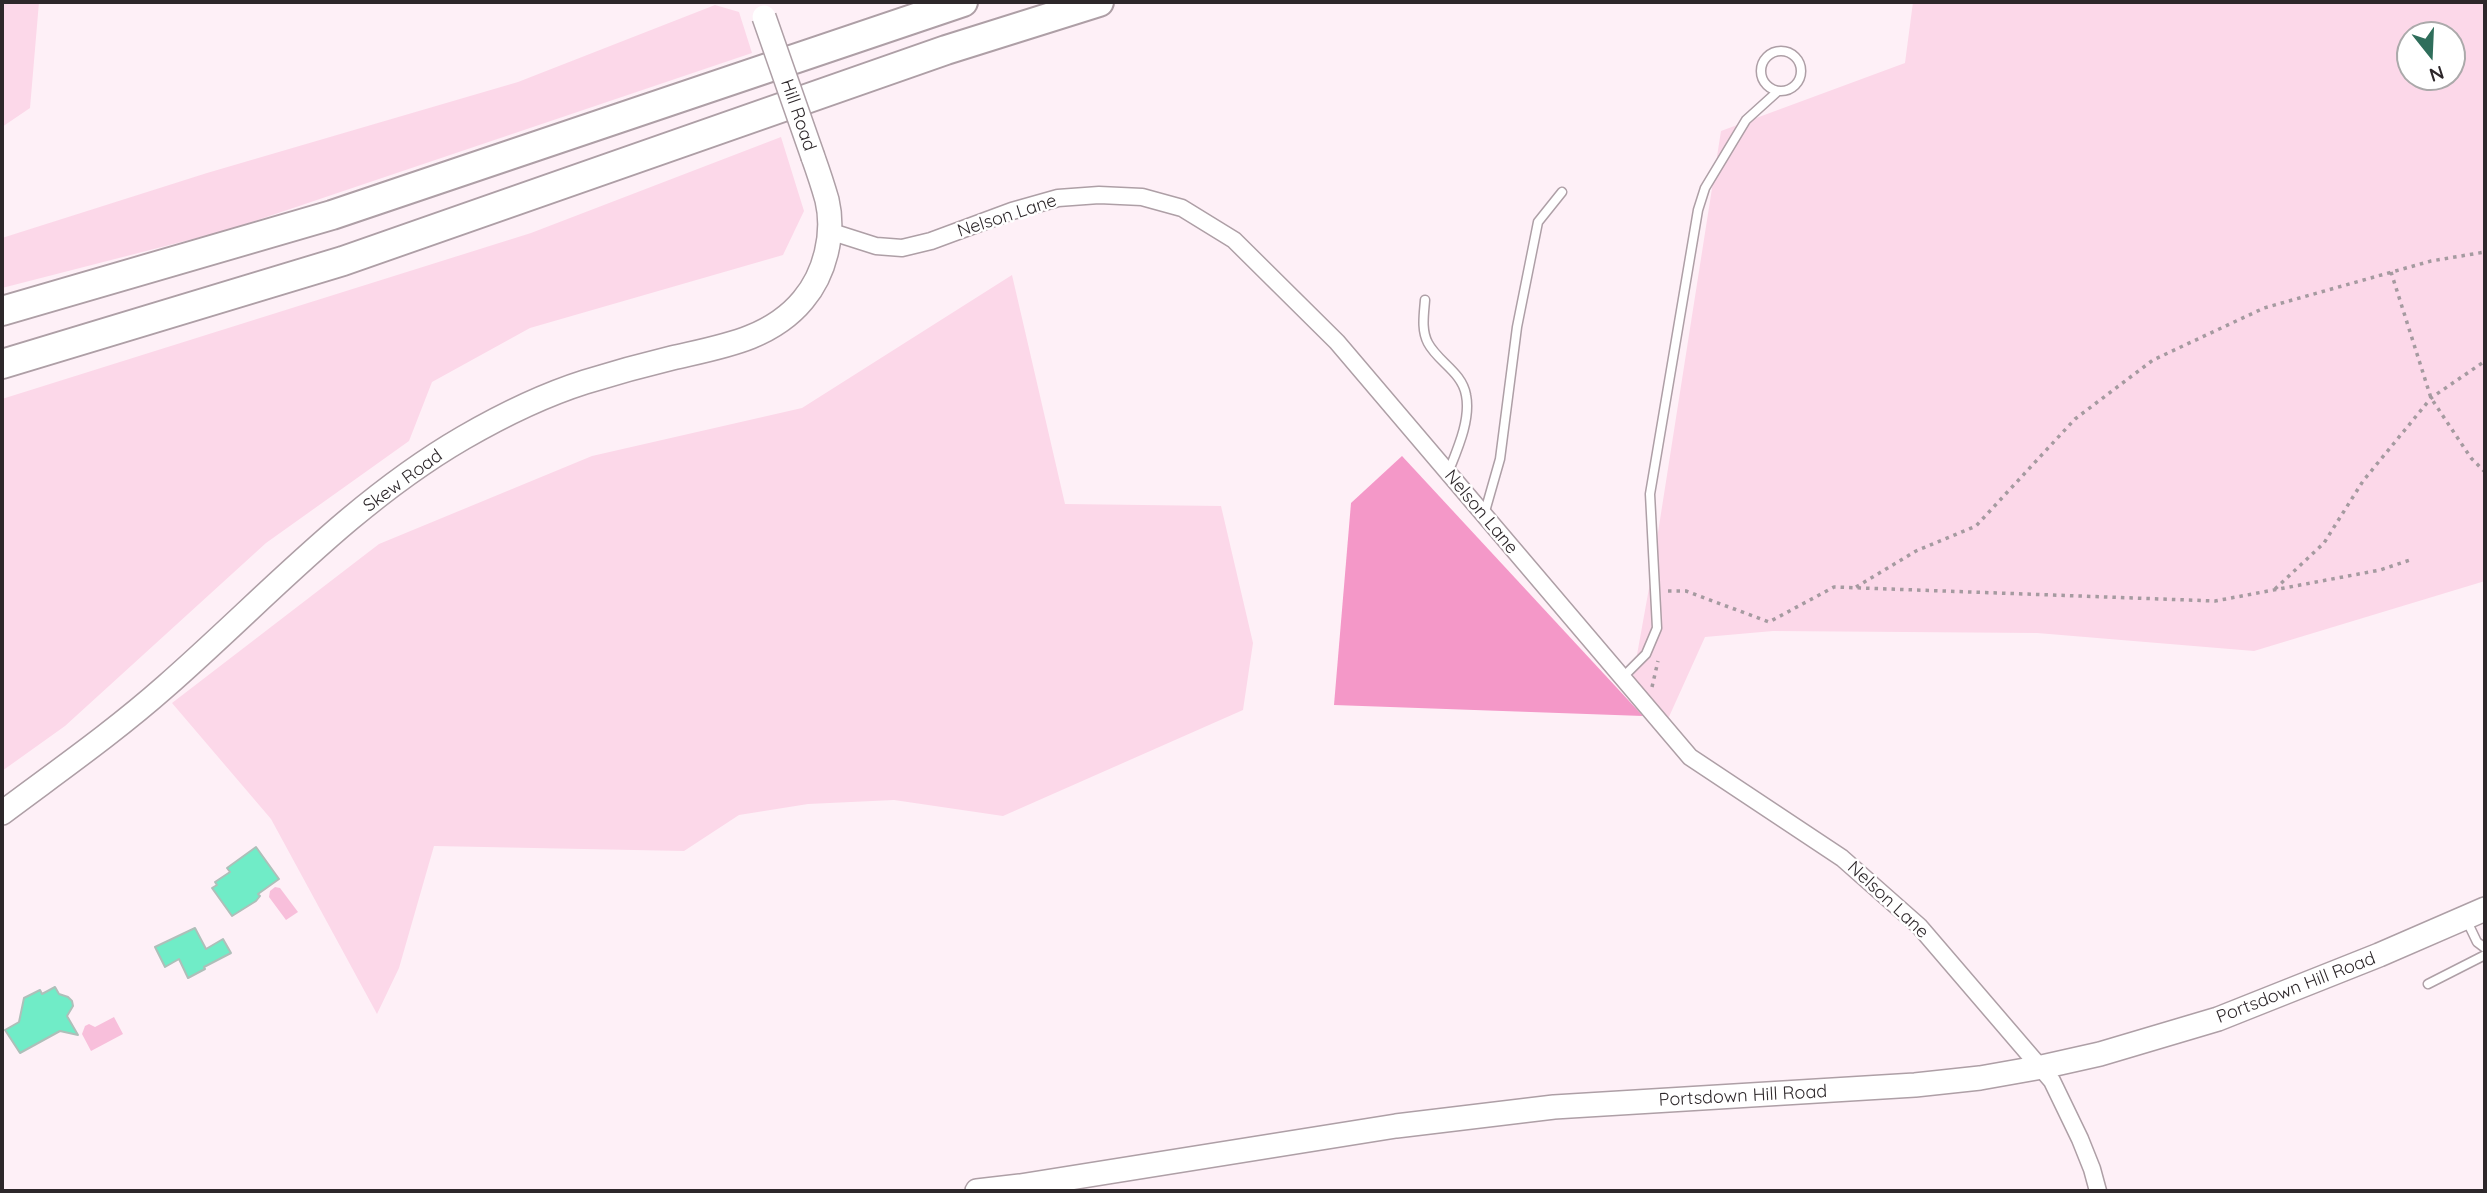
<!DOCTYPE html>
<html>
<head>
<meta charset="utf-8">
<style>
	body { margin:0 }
	#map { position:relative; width:2487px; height:1193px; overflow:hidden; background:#fef0f7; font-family:Quicksand,sans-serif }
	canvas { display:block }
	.frame { position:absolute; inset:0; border:4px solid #2d272a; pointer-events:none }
	.north { position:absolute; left:2396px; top:21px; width:70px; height:70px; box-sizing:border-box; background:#fff; border:2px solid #aba9aa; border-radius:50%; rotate:162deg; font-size:19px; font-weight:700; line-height:28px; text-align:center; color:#2d272a }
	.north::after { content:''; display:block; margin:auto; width:24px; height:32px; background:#2f6e5b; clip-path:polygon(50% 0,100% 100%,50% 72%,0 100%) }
</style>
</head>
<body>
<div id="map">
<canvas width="2487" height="1193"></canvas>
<div class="frame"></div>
<div class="north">N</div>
</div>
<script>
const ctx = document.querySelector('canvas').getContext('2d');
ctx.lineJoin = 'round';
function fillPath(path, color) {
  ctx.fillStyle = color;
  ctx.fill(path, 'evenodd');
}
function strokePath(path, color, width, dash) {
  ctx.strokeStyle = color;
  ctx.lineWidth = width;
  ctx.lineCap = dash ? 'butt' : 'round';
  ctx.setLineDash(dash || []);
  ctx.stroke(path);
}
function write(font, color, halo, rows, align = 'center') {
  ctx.font = font + ' Quicksand,sans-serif';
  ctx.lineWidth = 5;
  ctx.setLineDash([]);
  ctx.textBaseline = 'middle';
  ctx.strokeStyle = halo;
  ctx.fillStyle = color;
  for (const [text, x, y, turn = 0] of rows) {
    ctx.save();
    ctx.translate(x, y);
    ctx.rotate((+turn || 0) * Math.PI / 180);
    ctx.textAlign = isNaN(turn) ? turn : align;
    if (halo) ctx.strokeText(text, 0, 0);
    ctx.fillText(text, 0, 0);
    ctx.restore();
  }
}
fillPath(new Path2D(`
	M2 2H39L30 108 2 127Z
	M1913 2H2485V581L2254 651 2037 633 1773 631 1705 637 1668 719 1633 677 1651 577 1721 131 1905 63ZM2410 35H2452V77H2410Z
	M715 5 739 12 752 53 228 230 2 288V238L207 173 518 82Z
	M781 137 804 211 783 255 530 328 432 382 409 441 266 543 65 726 2 771V399L531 233Z
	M1012 275 1065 504 1221 506 1253 643 1243 710 1003 816 894 800 808 804 739 815 684 851 434 846 399 968 377 1014 271 819 172 703 379 544 592 456 802 408Z`), '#fcd8e9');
fillPath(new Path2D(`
	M1402 456 1643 716 1334 705 1351 503Z`), '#f498c8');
fillPath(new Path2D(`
	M275 887 280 888 298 912 286 920 269 897 270 891Z
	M114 1017 123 1034 91 1051 82 1034 85 1026 89 1024 95 1027Z`), '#f8bfdb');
const building = new Path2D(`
	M256 847 279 879 258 894 260 896 256 901 232 916 212 888 217 885 215 882 230 872 227 868Z
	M195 928 206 949 223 939 231 953 204 967 205 969 188 978 179 959 165 967 155 947Z
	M55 987 59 994 68 997 72 1001 73 1006 67 1016 78 1035 60 1031 20 1053 5 1030 19 1022 24 998 40 990 42 994Z`);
fillPath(building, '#70ecc7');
strokePath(building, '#aebfb9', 2);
const lane = new Path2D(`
	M1761 71a20 20 0 1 1 40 0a20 20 0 1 1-40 0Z
	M1425 300C1424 314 1421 330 1428 343 1438 362 1462 372 1466 395 1471 420 1457 450 1448 473
	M1484 515 1500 459 1517 327 1538 222 1562 192
	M1622 678 1646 654 1657 628 1650 494 1698 210 1705 188 1746 120 1777 92
	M2466 919 2477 942 2485 948
	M2428 984 2485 955`);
const street = new Path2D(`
	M829 231 876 246 902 248 931 241 1012 211 1058 198 1099 195 1142 197 1182 208 1234 240 1337 342 1690 757 1842 858 1919 926 2052 1081 2080 1139 2092 1169 2098 1191`);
const secondary = new Path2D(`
	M2 813C58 771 114 732 166 686 263 601 351 503 463 438 501 416 544 395 585 382 614 373 643 365 672 358 719 347 770 340 803 300 825 274 835 234 827 200 823 186 818 171 813 157
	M977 1191 1020 1186 1396 1126 1554 1107 1915 1085 1980 1078 2042 1067 2100 1054 2218 1019 2379 955 2485 909`);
const highway = new Path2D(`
	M2 311 332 215 963 2
	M2 364 343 261 946 50 1099 2`);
strokePath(lane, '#ae9fa6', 11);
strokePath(street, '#ae9fa6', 19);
strokePath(secondary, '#ae9fa6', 26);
strokePath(highway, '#ae9fa6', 32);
strokePath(new Path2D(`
	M2391 272 2431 398 2471 458 2485 472
	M1856 587 1916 551 1976 526 2075 419 2153 360 2264 308 2431 261 2485 252
	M2275 589 2324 543 2363 481 2431 398 2485 361
	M1668 591H1686L1769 622 1834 587 2215 601 2380 570 2410 560
	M1652 687 1658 661`), '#a59aa0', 3.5, [3.5, 5]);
strokePath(lane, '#fff', 8);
strokePath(street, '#fff', 16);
strokePath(secondary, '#fff', 23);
strokePath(highway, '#fff', 28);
const secondaryBridge = new Path2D(`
	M764 17 813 157`);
strokePath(secondaryBridge, '#ae9fa6', 26, []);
strokePath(secondaryBridge, '#fff', 23);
write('18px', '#2d272a', '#fff', [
	["Hill Road",798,115,71],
	["Nelson Lane",1007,216,-18],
	["Skew Road",403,481,-36],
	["Nelson Lane",1481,512,50],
	["Nelson Lane",1888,900,43],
	["Portsdown Hill Road",2296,988,-21],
	["Portsdown Hill Road",1743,1096,-3]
]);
</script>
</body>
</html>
